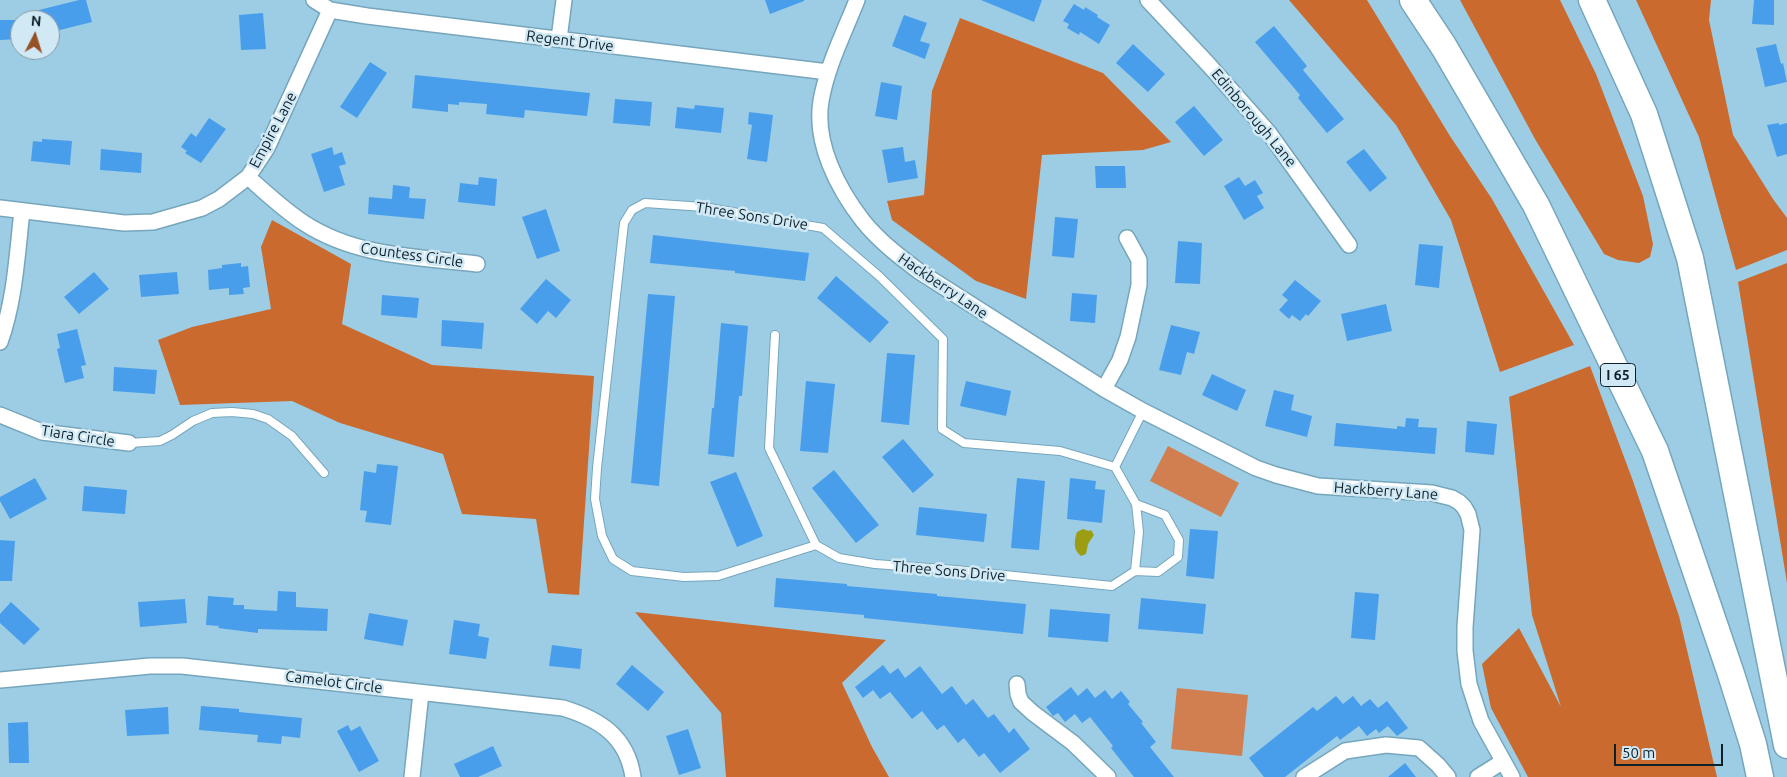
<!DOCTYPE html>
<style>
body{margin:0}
#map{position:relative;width:1787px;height:777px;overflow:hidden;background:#9ccde4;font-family:Ubuntu,sans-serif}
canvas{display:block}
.north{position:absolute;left:10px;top:10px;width:50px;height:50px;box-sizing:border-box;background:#d1e9f5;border:1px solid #8399a4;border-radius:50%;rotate:5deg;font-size:14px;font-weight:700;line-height:20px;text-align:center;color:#0e212a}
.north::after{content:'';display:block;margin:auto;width:18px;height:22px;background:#975128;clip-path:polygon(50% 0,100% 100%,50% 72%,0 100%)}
.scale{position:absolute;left:1614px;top:744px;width:109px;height:22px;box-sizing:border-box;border:2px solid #0e212a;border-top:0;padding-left:6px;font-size:15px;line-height:18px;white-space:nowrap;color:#0e212a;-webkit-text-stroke:4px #d1e9f5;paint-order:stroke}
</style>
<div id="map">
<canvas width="1787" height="777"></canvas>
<div class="north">N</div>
<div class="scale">50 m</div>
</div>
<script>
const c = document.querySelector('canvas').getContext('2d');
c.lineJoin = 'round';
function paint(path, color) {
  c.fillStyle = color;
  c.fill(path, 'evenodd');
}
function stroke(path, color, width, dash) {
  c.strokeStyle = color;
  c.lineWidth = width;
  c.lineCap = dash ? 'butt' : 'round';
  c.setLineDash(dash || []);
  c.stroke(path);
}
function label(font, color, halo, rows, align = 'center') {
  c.font = font + ' Ubuntu,sans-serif';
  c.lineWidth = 5;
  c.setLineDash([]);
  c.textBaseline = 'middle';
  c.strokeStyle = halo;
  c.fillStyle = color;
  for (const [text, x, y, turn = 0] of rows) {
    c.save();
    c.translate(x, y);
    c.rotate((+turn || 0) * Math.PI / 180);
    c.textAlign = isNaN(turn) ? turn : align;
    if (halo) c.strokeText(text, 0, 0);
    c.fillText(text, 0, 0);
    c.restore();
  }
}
paint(new Path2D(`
 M 1168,446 L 1239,483 L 1221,517 L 1150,481 Z
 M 1177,688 L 1248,695 L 1242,756 L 1171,749 Z`), '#d17f51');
paint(new Path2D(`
 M 1289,0 L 1367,0 L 1450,136 L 1492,199 L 1574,345 L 1500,372 L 1451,220 L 1396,125 Z
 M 1460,0 L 1560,0 L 1596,74 L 1643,196 L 1653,244 L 1650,257 L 1639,263 L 1618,260 L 1604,254 L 1535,139 Z
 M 1636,0 L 1711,0 L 1709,20 L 1733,135 L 1773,199 L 1787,218 L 1787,250 L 1736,270 L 1699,137 Z
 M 960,18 L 1103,73 L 1171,142 L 1143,150 L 1042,155 L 1026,299 L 976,281 L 892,220 L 887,201 L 924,195 L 932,91 Z
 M 272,220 L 351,264 L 342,324 L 432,365 L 594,376 L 579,595 L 548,593 L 536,519 L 462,514 L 443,454 L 340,423 L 292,401 L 180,405 L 158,340 L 192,327 L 271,309 L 261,247 Z
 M 1787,263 L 1787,583 L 1738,282 Z
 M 1590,366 L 1633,481 L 1679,616 L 1717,777 L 1528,777 L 1491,708 L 1482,664 L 1519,628 L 1561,707 L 1532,615 L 1509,397 Z
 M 635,612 L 886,640 L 842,683 L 872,747 L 889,777 L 726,777 L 721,713 Z`), '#cb6a2e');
paint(new Path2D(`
 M 1083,529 L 1089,531 L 1091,530 L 1094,535 L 1088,544 L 1086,554 L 1081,556 C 1073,550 1074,541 1077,532 Z`), '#9d9d13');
paint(new Path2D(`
 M 79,0 L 86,0 L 92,22 L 56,31 L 54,23 L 50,24 L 50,20 L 41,20 L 39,10 Z
 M 765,0 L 804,0 L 804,1 L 770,14 Z
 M 981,0 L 1042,0 L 1034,22 Z
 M 1754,0 L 1774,0 L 1774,25 L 1752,24 Z
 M 1074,4 L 1084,10 L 1085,7 L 1098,15 L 1097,17 L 1110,25 L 1099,44 L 1080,32 L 1079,35 L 1067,28 L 1069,24 L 1063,21 Z
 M 263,13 L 266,49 L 241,50 L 239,15 Z
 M 904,15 L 927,23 L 920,41 L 930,44 L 925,59 L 892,46 Z
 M 0,20 L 19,20 L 20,39 L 0,40 Z
 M 1274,26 L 1307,66 L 1303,70 L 1344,119 L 1327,133 L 1298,98 L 1300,95 L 1255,42 Z
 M 1133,44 L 1165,74 L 1148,92 L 1116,63 Z
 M 1776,44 L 1781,64 L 1783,63 L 1787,82 L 1765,87 L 1756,48 Z
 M 370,62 L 387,73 L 357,118 L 340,107 Z
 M 415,75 L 590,93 L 587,116 L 525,110 L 524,118 L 486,114 L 487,104 L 459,102 L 459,105 L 448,104 L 448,112 L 412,108 Z
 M 881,82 L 902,86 L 897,120 L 875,116 Z
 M 615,99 L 652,102 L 650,126 L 613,123 Z
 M 695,105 L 724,108 L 721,133 L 675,128 L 677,107 L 694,109 Z
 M 1194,106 L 1223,140 L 1204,156 L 1175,122 Z
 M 749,112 L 773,115 L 767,162 L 747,159 L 752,125 L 748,124 Z
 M 209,118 L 226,129 L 201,163 L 185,153 L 187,151 L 181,147 L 191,133 L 196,137 Z
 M 1779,123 L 1779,125 L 1787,123 L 1787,154 L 1777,157 L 1767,125 Z
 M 42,139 L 72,141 L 70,165 L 31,161 L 33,141 L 42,142 Z
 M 332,147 L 334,155 L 342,152 L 346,164 L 339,166 L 345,185 L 324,192 L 311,154 Z
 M 903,147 L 905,162 L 915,160 L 918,178 L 888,183 L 882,150 Z
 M 101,149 L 142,153 L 141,173 L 100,170 Z
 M 1364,149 L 1387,178 L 1370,192 L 1346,162 Z
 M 1095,166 L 1125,166 L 1126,188 L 1096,188 Z
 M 479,177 L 497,179 L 495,206 L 458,202 L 460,183 L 478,185 Z
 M 1239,177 L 1245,186 L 1255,180 L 1263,193 L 1257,196 L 1264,208 L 1244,220 L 1224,186 Z
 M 393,185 L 410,187 L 409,198 L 426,199 L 424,219 L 368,214 L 369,197 L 392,199 Z
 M 546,209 L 560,251 L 537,259 L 522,217 Z
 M 1055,217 L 1078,219 L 1074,258 L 1052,256 Z
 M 653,235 L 809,253 L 805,281 L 735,273 L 735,271 L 650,263 Z
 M 1178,241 L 1202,243 L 1200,284 L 1175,283 Z
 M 1419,244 L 1443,246 L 1439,288 L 1415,285 Z
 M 241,263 L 241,267 L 248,266 L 250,287 L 243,288 L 244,294 L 229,295 L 229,288 L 209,290 L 208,270 L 222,268 L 222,265 Z
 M 94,272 L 109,289 L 79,314 L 64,297 Z
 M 177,272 L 179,294 L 141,297 L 139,275 Z
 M 836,276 L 889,322 L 870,343 L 817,298 Z
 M 546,279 L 571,300 L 556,318 L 548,311 L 537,324 L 520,309 Z
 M 1295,280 L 1321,301 L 1308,316 L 1306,314 L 1300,321 L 1292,315 L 1289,319 L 1279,310 L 1288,300 L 1282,295 Z
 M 1072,293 L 1097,295 L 1095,323 L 1070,321 Z
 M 648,294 L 675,296 L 659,486 L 631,483 Z
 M 382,295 L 419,298 L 417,318 L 381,315 Z
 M 1386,304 L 1392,331 L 1347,341 L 1341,314 Z
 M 442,320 L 484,323 L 482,349 L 441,346 Z
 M 721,323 L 748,326 L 742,396 L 739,396 L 734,457 L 708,454 L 712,408 L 714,408 Z
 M 1171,325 L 1200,332 L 1194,354 L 1187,352 L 1181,375 L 1159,370 Z
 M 77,329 L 86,365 L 81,366 L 84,378 L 65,383 L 57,349 L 60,348 L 57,334 Z
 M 887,353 L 915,355 L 909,425 L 881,422 Z
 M 114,367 L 157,370 L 155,394 L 113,391 Z
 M 1212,374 L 1246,390 L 1237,411 L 1202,395 Z
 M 806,381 L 835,384 L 828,453 L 800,451 Z
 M 966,381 L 1011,391 L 1006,416 L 960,406 Z
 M 1274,390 L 1294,395 L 1291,410 L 1312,416 L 1307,437 L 1265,426 Z
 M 1406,418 L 1419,419 L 1418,427 L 1437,428 L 1435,454 L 1334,446 L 1336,423 L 1397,429 L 1397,426 L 1405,427 Z
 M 1467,421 L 1497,424 L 1494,455 L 1465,452 Z
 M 903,439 L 934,475 L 913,493 L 882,457 Z
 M 377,464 L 398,466 L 391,525 L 365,522 L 367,511 L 360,510 L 364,471 L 376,473 Z
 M 834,470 L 879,525 L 856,543 L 812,488 Z
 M 736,472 L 763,536 L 737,547 L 710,482 Z
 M 35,478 L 47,499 L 10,519 L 0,501 L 0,497 Z
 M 1017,478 L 1045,481 L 1039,550 L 1011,548 Z
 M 1070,478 L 1096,481 L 1095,489 L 1105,490 L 1102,523 L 1067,519 Z
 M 84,486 L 127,490 L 125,514 L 82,511 Z
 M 919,507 L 987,514 L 984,542 L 916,535 Z
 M 1190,529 L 1218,531 L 1214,579 L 1186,576 Z
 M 0,540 L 15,541 L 12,581 L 0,581 Z
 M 776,578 L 847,584 L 847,586 L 937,594 L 937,596 L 1026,604 L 1023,634 L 864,618 L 864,615 L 774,607 Z
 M 278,591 L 296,592 L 296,607 L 328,609 L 327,631 L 258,629 L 258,633 L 218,628 L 219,626 L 206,625 L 208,596 L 234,598 L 233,605 L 244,605 L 244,609 L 277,611 Z
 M 1355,592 L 1379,594 L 1375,640 L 1351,638 Z
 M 1141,598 L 1206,604 L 1203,634 L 1138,629 Z
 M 185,599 L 187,623 L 140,627 L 138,602 Z
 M 11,602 L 40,629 L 24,645 L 0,623 L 0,614 Z
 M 1050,609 L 1110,614 L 1108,642 L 1048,637 Z
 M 369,613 L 408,620 L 403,646 L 364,639 Z
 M 454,620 L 480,624 L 478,636 L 489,638 L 486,659 L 449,654 Z
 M 552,645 L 582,649 L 580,669 L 549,666 Z
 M 632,665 L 664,692 L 648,711 L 616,684 Z
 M 883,665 L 890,674 L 898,668 L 905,678 L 920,666 L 942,694 L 952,686 L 966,705 L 973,699 L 988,718 L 994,714 L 1009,733 L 1014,728 L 1030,749 L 1000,773 L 984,753 L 979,757 L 964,738 L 958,743 L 944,725 L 937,730 L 922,711 L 912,719 L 890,692 L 880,699 L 873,690 L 863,698 L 855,687 Z
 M 1071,687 L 1078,696 L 1087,688 L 1095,698 L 1105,690 L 1112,699 L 1121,691 L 1130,702 L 1128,704 L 1143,722 L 1141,723 L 1156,742 L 1150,747 L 1174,777 L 1134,777 L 1111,748 L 1113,746 L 1090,717 L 1082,723 L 1075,714 L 1065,722 L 1058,713 L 1053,716 L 1046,707 Z
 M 1336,696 L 1343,704 L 1353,696 L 1361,706 L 1370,699 L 1378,708 L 1387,701 L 1408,728 L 1397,736 L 1388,726 L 1379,733 L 1376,729 L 1367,736 L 1359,726 L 1340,740 L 1337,736 L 1285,777 L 1264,777 L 1249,758 L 1313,707 L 1317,711 Z
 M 201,706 L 239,709 L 239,712 L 302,718 L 300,738 L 282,736 L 281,744 L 257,742 L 258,735 L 199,730 Z
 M 168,707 L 169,734 L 127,736 L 125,710 Z
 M 28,722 L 29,763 L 9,763 L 8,723 Z
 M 348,725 L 351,731 L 360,726 L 379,761 L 359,772 L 337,731 Z
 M 688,729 L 701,768 L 679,775 L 666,736 Z
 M 493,746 L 502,766 L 478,777 L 460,777 L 454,764 Z
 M 1405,763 L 1416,777 L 1388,777 Z`), '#499eec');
const service = new Path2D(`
 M 775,335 L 769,448 L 816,545 L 839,558 L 875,564 L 956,570 L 1112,586 L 1135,571 L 1158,572 L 1178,557 L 1179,540 L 1165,515 L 1136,504 L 1115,467
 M 129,443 L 160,441 L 172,435 L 193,421 L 212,413 L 232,412 L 253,414 L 268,419 L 292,436 L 324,473
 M 816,545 L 718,576 L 684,577 L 632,571 L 613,559 L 602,536 L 595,499 L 597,468 L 624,223 L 632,210 L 645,203 L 704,207 L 823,228 L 879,276 L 943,339 L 942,429 L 964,443 L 1060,451 L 1115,467 L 1143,411
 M 1135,571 L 1139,532 L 1136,504`);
const minor = new Path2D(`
 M 314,0 L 330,10 L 367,16 L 828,72
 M 857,0 C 844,33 827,66 821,101 C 814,143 838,189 863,221 C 879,241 900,257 920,272 L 1104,389 L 1143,411 L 1256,468 L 1276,475 L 1318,486 L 1432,493 L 1452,498 L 1459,502 L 1464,507 L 1468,514 L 1472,530 L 1465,627 L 1465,651 L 1469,684 L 1481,721 L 1512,777
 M 1148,0 L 1208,64 L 1269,133 L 1349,245
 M 559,39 L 564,0
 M 248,177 C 266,193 284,210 304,223 C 356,257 418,257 477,264
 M 0,208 L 124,223 L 153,222 L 202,208 L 219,199 L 248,177 L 267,148 L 330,10
 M 0,342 C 15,300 17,255 22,211
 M 1104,389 L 1120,360 L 1128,337 L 1139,285 L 1139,260 L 1127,238
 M 0,415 L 42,432 L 129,443
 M 0,680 L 150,666 L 182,666 L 563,708 C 599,719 627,736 633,777
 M 1017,684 L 1018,694 L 1021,702 L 1033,713 L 1073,743 L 1108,777
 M 412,777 L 421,693
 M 1304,777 L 1345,751 L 1386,745 L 1419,748 L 1438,765 L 1448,777
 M 1478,777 L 1502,762`);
const motorway = new Path2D(`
 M 1413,0 L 1444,47 L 1536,205 L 1655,451 L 1731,674 L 1753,744 L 1760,777
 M 1592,0 L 1644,114 L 1690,258 L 1787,745`);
stroke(service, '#76a6bc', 10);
stroke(minor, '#76a6bc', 18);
stroke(motorway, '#76a6bc', 29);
stroke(service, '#fff', 8);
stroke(minor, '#fff', 15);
stroke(motorway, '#fff', 26);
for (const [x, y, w] of [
 [1618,375,35]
]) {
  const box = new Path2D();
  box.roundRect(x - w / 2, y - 11.5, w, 23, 4);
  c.fillStyle = '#d1e9f5';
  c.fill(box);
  stroke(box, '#0e212a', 1);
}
label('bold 14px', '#0e212a', null, [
 ["I 65",1618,375]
]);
label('15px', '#0e212a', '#d1e9f5', [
 ["Regent Drive",570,41,7],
 ["Edinborough Lane",1254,118,50],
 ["Empire Lane",273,130,-62],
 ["Three Sons Drive",752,216,9],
 ["Countess Circle",412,255,8],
 ["Hackberry Lane",943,286,34],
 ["Tiara Circle",78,436,9],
 ["Hackberry Lane",1386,491,4],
 ["Three Sons Drive",949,571,5],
 ["Camelot Circle",334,682,7]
]);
</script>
